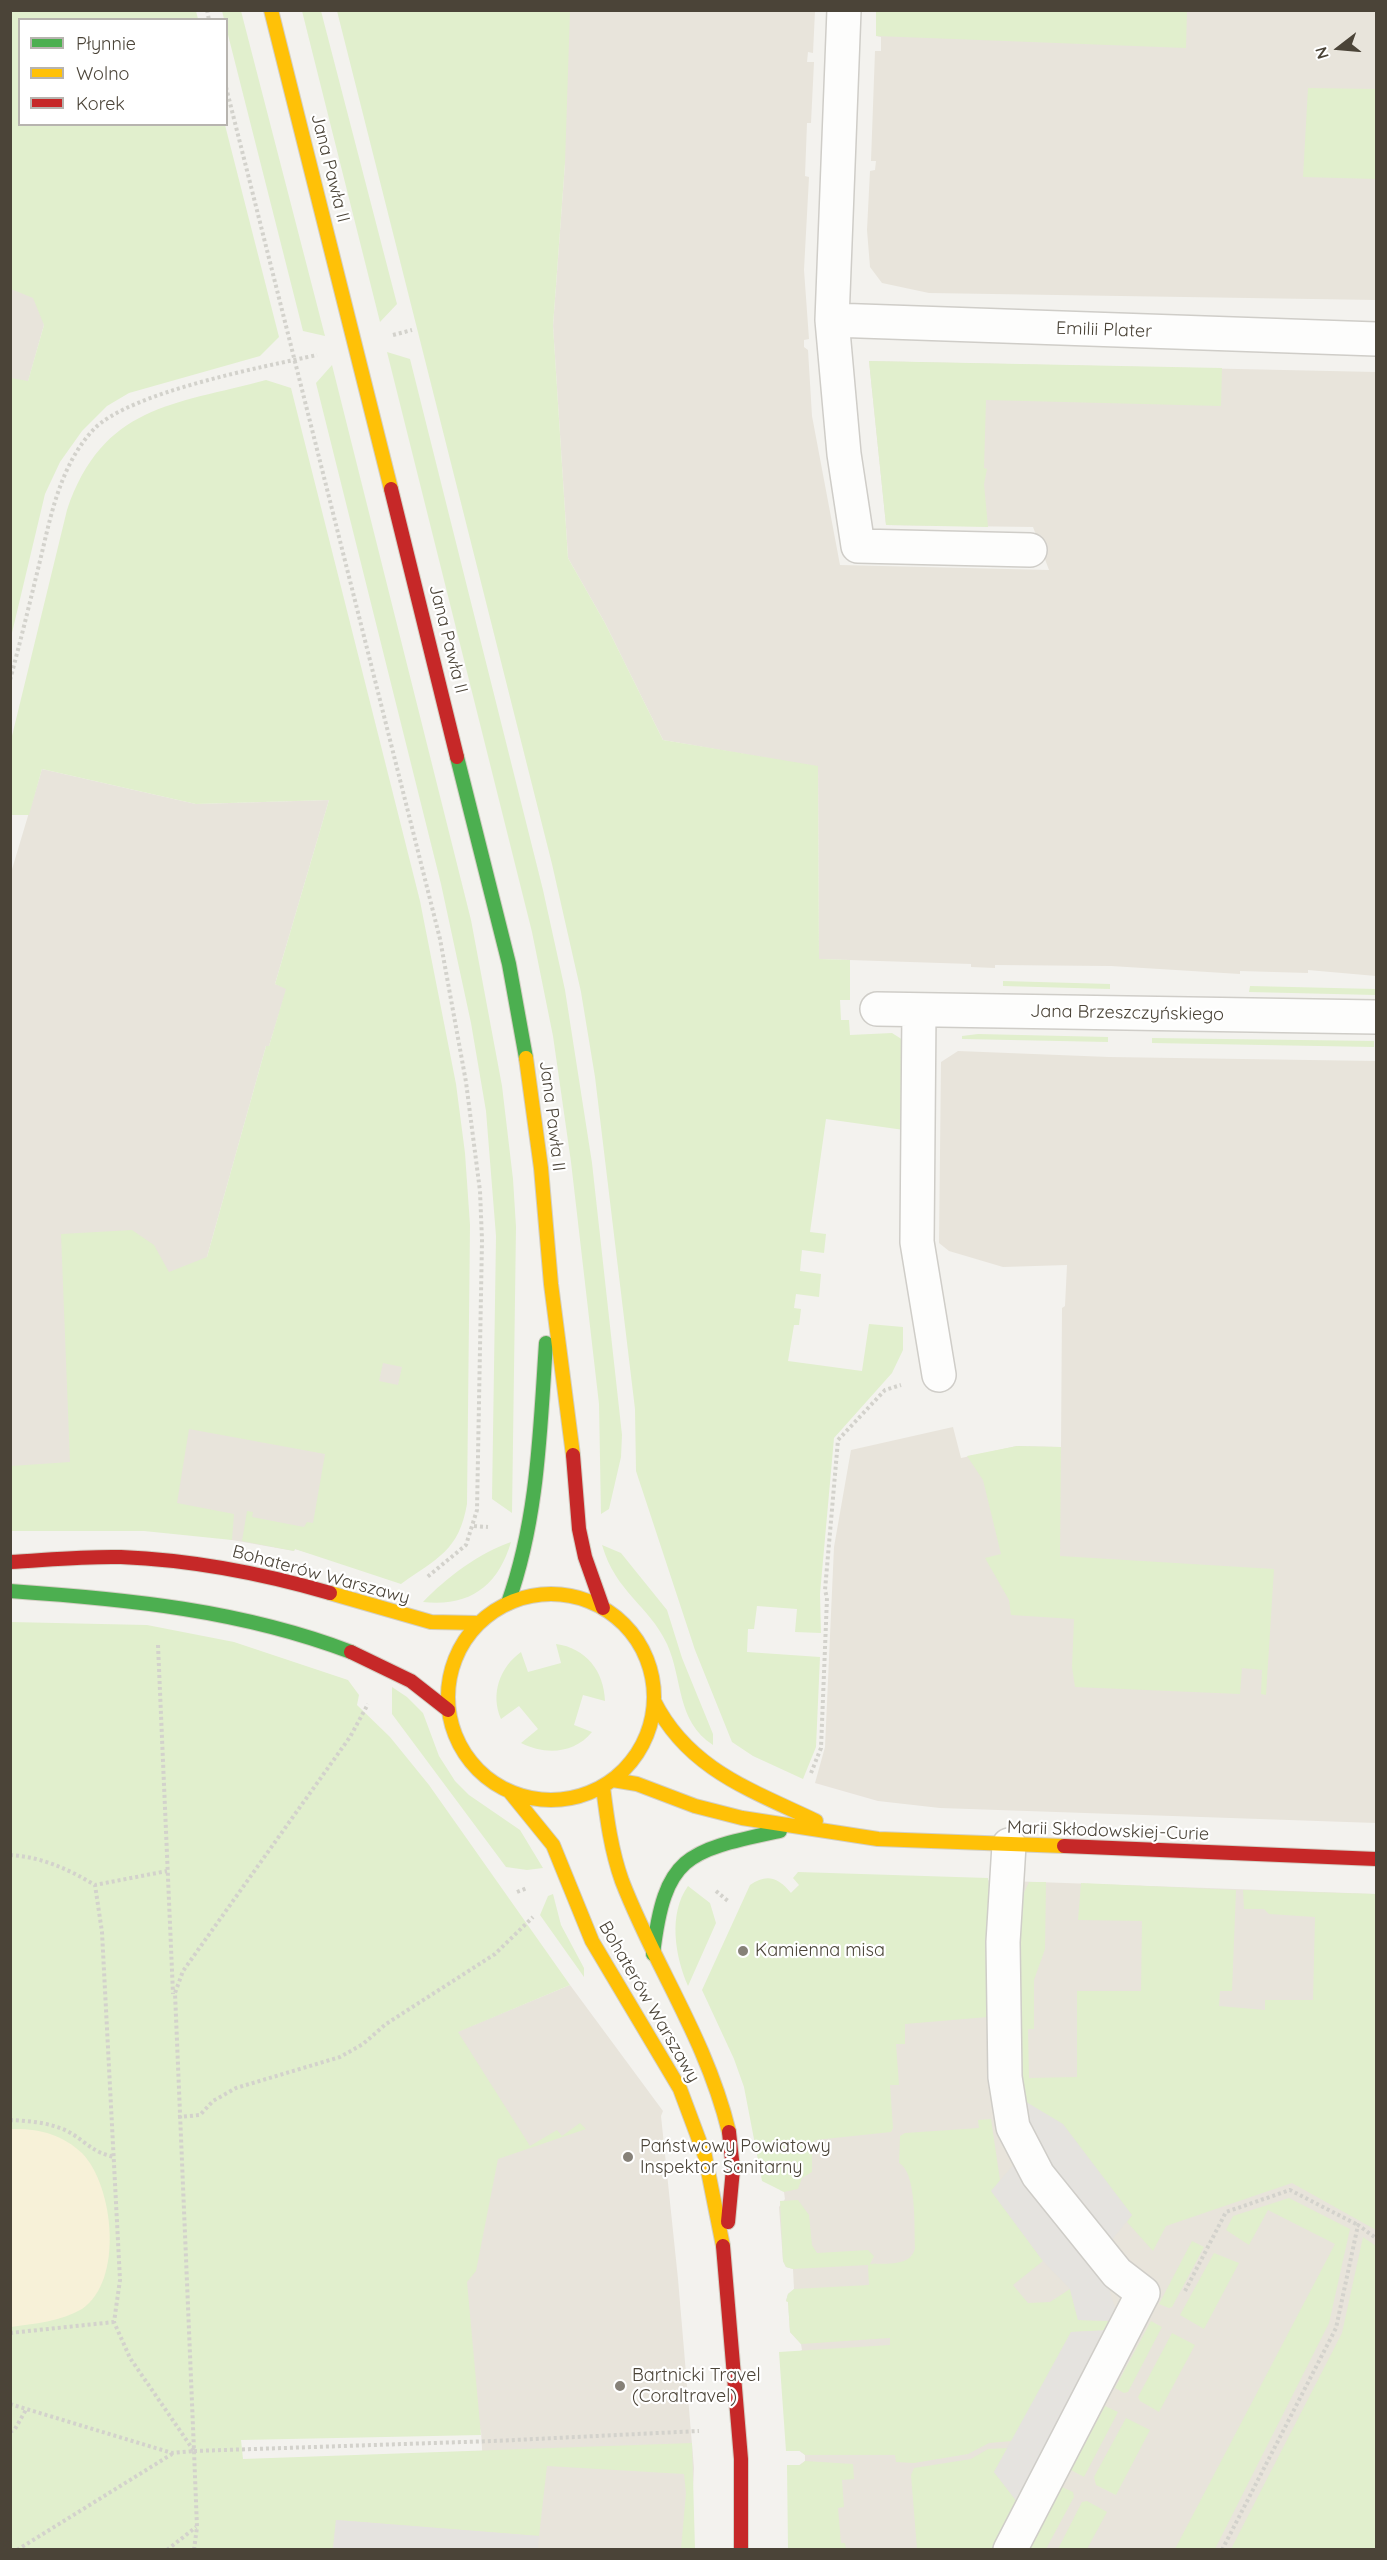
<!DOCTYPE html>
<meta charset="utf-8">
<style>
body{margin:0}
#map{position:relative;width:1387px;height:2560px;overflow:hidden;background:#f3f2ee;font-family:Quicksand,sans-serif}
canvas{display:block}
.frame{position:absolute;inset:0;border:12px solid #4b4438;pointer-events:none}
.legend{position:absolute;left:18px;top:18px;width:210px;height:108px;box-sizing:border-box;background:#fff;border:2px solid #b7b4af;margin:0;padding:8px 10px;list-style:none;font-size:18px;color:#4b4438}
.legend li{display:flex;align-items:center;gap:12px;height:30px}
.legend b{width:30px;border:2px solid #b7b4af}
.north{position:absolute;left:1309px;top:18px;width:60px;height:60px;-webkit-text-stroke:4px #fff;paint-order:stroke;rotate:254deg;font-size:16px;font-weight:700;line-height:24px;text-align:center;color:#4b4438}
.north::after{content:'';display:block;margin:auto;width:21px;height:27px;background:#4b4438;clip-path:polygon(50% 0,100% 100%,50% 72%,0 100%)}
</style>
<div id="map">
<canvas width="1387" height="2560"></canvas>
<div class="frame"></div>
<ul class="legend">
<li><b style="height:8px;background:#4caf50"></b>Płynnie</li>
<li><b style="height:8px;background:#ffc107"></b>Wolno</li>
<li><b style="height:8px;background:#c62828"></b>Korek</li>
</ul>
<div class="north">N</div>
</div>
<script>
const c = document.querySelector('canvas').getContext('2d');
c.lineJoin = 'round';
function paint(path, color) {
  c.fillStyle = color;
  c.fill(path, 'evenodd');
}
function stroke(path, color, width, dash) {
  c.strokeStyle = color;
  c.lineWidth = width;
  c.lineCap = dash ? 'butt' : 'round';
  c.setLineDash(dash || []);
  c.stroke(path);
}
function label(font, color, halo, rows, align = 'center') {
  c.font = font + ' Quicksand,sans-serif';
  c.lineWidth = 4.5;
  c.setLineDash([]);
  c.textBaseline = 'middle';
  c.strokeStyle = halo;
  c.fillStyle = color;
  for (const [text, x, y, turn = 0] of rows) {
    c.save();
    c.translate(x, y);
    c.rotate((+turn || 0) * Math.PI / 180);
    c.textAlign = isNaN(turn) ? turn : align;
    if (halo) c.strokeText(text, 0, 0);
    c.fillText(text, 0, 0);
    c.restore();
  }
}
paint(new Path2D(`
 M 11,11 L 20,20 L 20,124 L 44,325 L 11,442 Z
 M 365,11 L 815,11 L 813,53 L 808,52 L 807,62 L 814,62 L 811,123 L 807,123 L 805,176 L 809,177 L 804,270 L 809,339 L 804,340 L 804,347 L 808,350 L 812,416 L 840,565 L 1049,570 L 1033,527 L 886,525 L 869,361 L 1376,372 L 1376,976 L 1308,970 L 1308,973 L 1240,971 L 1240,974 L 1111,966 L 995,965 L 995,968 L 971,967 L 971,964 L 819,959 L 818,767 L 663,740 L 605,623 L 568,558 L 553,326 L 565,163 Z
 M 876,11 L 1376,11 L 1376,300 L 929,293 L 882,283 L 870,267 L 867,230 L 870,171 L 875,170 L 876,161 L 871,161 L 875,51 L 881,51 L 881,37 L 876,36 Z
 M 42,769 L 196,804 L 329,800 L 275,984 L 287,988 L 269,1046 L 266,1046 L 207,1257 L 445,1304 L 326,1558 L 295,1549 L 294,1551 L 232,1540 L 11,1493 L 10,876 Z
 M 958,1051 L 1109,1057 L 1376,1061 L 1376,1823 L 940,1808 L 878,1801 L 815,1783 L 825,1747 L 834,1547 L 851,1450 L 953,1427 L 961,1458 L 1017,1446 L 1061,1447 L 1062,1308 L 1065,1306 L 1067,1265 L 1003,1267 L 949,1251 L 939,1243 L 941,1062 Z
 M 811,1874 L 1376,1894 L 1376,2549 L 799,2549 L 798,2466 L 805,2461 L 805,2455 L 798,2450 L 792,2359 L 802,2350 L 801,2344 L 790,2332 L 788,2302 L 786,2301 L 788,2294 L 794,2289 L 793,2269 L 786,2267 L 783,2261 L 779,2207 L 785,2199 L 784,2192 L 780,2190 L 770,1913 Z
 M 570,1985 L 663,2111 L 661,2116 L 678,2279 L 694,2468 L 690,2549 L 237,2549 L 483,2465 L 481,2431 L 319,2089 Z`), '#e8e4db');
paint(new Path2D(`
 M 11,10 L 196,11 L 198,19 L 20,20 L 20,124 L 225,125 L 279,337 L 260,356 L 129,393 L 107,406 L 82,431 L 60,462 L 45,494 L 11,637 L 11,378 L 28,381 L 44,325 L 33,298 L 11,289 Z
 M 222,11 L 241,11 L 325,336 L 303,331 Z
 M 302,11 L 321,11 L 397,304 L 380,322 Z
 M 337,11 L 570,11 L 565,163 L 553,326 L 568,558 L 605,623 L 663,740 L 818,766 L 819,959 L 850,960 L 850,1000 L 840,1000 L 841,1020 L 849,1020 L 850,1035 L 892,1033 L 903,1040 L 904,1130 L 826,1119 L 810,1232 L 826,1234 L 824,1253 L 802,1250 L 800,1271 L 821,1274 L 819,1297 L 796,1294 L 794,1308 L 801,1309 L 799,1325 L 794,1325 L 788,1361 L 862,1371 L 869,1324 L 903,1327 L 903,1350 L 892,1373 L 834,1438 L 820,1594 L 821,1633 L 795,1632 L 797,1609 L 757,1606 L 754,1629 L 748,1629 L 747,1652 L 820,1657 L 816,1747 L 803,1779 L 753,1756 L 732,1742 L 695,1650 L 636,1471 L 635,1409 L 595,1077 L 581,992 L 552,864 Z
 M 876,11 L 1187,11 L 1186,48 L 876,36 Z
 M 1308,88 L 1376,89 L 1376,179 L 1303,177 Z
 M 387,352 L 410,359 L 543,890 L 565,990 L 592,1163 L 622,1435 L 621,1457 L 609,1509 L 601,1514 L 599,1404 L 571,1162 L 553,1036 L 532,932 Z
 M 869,361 L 1222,368 L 1221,406 L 986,400 L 984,468 L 987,469 L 984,484 L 988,527 L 886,525 Z
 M 332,365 L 471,920 L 502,1086 L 513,1179 L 516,1227 L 512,1513 L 492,1499 L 496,1236 L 486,1111 L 471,1023 L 441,884 L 316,383 Z
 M 266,380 L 291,388 L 420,901 L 456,1084 L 465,1153 L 470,1225 L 467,1504 C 459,1551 437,1558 401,1584 L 295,1549 L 294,1551 L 242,1541 L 247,1511 L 253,1512 L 252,1517 L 304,1527 L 307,1522 L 313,1523 L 325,1454 L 189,1429 L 177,1503 L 234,1514 L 232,1540 L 144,1531 L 11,1531 L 11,1466 L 70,1462 L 61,1234 L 132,1230 L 154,1245 L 169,1272 L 207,1257 L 266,1046 L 269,1046 L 286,989 L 275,984 L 329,800 L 196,804 L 42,769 L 29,815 L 11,815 L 11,740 L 67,510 C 103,405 173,405 266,380 ZM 383,1363 L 402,1367 L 398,1385 L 379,1381 Z
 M 1003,981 L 1110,984 L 1110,989 L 1003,986 Z
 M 1250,986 L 1376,989 L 1376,995 L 1249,992 Z
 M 978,1034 L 1108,1037 L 1108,1042 L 962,1039 L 962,1036 Z
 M 1152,1038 L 1374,1041 L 1374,1047 L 1152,1043 Z
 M 1017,1446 L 1061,1447 L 1060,1556 L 1274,1569 L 1266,1695 L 1261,1694 L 1262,1670 L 1242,1668 L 1240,1694 L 1075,1687 L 1072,1667 L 1074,1619 L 1011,1615 L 1009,1600 L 985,1558 L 1001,1554 L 983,1480 L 967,1456 Z
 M 511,1542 C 498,1586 470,1607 423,1602 C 447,1577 479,1553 511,1542 Z
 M 602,1545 L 621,1553 L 667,1610 L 682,1658 L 713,1734 L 713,1745 C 676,1721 683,1679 667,1644 C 648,1604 616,1593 602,1545 Z
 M 10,1622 L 147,1625 L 234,1642 L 348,1680 L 359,1695 L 357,1705 L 390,1737 L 429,1785 L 570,1985 L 458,2032 L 530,2146 L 557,2130 L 562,2136 L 580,2123 L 586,2129 L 498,2159 L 476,2271 L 467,2282 L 481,2435 L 241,2440 L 243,2459 L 692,2443 L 695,2549 L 681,2549 L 686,2493 L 684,2474 L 547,2466 L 539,2536 L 336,2520 L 333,2549 L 11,2549 Z
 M 556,1644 C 586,1648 604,1671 605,1701 L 583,1695 L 574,1725 L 592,1732 C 574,1754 545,1755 521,1743 L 538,1729 L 519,1706 L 501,1719 C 490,1694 500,1667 521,1652 L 528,1672 L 561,1663 Z
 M 392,1687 L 407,1697 L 423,1713 L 439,1756 L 455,1781 L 469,1795 L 520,1830 L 543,1868 L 527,1870 L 506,1867 L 392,1714 Z
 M 798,1872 L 988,1878 L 991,1904 L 986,1946 L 988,2017 L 905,2024 L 905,2044 L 896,2044 L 899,2085 L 890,2085 L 893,2128 L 891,2132 L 815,2140 L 812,2147 L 812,2172 L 802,2178 L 798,2189 L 784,2192 L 762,2181 L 744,2087 L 734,2059 L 702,1990 L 750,1885 C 767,1873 779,1878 791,1893 L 799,1885 L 793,1878 Z
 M 1029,1882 L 1046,1882 L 1045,1949 L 1034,1980 L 1034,2029 L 1028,2029 L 1029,2078 L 1077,2077 L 1077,1991 L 1141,1991 L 1142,1921 L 1078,1920 L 1081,1883 L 1236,1890 L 1232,1991 L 1220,1991 L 1219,2006 L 1265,2010 L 1265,2000 L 1313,2000 L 1315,1917 L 1269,1914 L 1264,1909 L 1244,1909 L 1243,1890 L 1376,1894 L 1376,2230 L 1292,2183 L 1166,2226 L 1153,2251 L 1127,2222 L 1132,2215 L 1023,2100 L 1017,1994 L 1021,1899 Z
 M 688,1886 L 710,1903 L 716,1923 L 688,1986 C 675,1956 668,1914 688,1886 Z
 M 553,1894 L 561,1925 L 584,1968 L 584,1977 L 540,1915 L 548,1896 Z
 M 991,2119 L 1000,2180 L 992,2192 L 1043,2261 L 1013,2285 L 1028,2303 L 1050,2302 L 1070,2289 L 1078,2320 L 1115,2321 L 1112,2330 L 1071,2332 L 1012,2441 L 989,2443 L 968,2454 L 914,2463 L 896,2462 L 895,2455 L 805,2455 L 800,2451 L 786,2451 L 779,2352 L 890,2345 L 890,2338 L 801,2344 L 790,2332 L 788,2302 L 786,2301 L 788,2294 L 794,2289 L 869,2285 L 868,2265 L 793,2269 L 786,2267 L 783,2261 L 780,2201 L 798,2200 L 809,2215 L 812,2245 L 817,2253 L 868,2250 L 874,2256 L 870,2264 C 886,2263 911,2267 915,2248 C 914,2228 917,2172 899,2163 L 900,2136 L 905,2133 L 979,2128 L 978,2120 Z
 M 1289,2198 L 1350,2229 L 1329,2323 L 1215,2549 L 1175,2549 L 1335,2244 L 1268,2210 L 1249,2245 L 1226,2230 L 1233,2216 Z
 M 1363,2237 L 1376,2246 L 1376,2549 L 1231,2549 L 1342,2333 Z
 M 1192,2241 L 1204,2247 L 1172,2307 L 1169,2308 L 1159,2304 Z
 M 1214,2253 L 1239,2263 L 1204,2329 L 1180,2315 Z
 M 1151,2321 L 1162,2327 L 1128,2392 L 1124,2393 L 1115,2388 Z
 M 1172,2333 L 1195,2345 L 1159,2412 L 1140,2401 L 1138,2397 Z
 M 1105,2406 L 1118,2412 L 1084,2477 L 1071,2470 Z
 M 1126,2418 L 1150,2430 L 1116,2495 L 1096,2485 L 1094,2477 Z
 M 1008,2448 L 994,2472 L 1018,2503 L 994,2549 L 917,2549 L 911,2475 L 914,2468 L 971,2459 L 988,2449 Z
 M 805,2461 L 853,2464 L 854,2479 L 842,2480 L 844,2507 L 838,2508 L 841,2543 L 845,2543 L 846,2549 L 788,2549 L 787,2465 L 800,2465 Z
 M 1062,2487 L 1073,2492 L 1074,2497 L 1046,2549 L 1028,2550 Z
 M 1087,2501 L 1107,2512 L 1087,2549 L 1058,2549 L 1082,2502 Z`), '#e1efcd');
paint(new Path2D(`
 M 10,2129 C 38,2128 62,2134 82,2153 C 114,2186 124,2281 82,2309 C 62,2321 33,2324 11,2327 Z`), '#f7f1d8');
paint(new Path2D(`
 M 1023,2100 L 1063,2124 L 1132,2215 L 1110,2242 L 1045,2162 L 1029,2126 Z
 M 1015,2163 L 1109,2288 L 1115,2308 L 1115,2321 L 1078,2320 L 1070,2289 L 1043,2261 L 991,2191 Z
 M 1112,2330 L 1018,2503 L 994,2472 L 1071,2332 Z
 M 336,2520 L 539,2536 L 538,2549 L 333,2549 Z`), '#e5e3df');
const street = new Path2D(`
 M 844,10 L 832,320 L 844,454 L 858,546 L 1030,550
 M 832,320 L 1376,339
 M 877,1009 L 1376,1017
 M 919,1010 L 917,1242 L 939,1375
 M 1009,1845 L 1003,1942 L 1005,2077 L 1013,2127 L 1038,2175 L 1117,2273 L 1143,2293 L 1010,2550`);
const fast = new Path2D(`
 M 457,757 L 509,964 L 526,1058
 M 10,1591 C 126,1599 241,1610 351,1652
 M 508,1603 C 538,1519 540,1431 546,1343
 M 653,1954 C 665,1854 687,1851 780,1831`);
const slow = new Path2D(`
 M 271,10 L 391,489
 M 526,1058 L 541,1168 L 551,1284 L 573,1455
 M 330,1593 L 431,1622 L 479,1623
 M448 1697a103 103 0 1 1 206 0a103 103 0 1 1-206 0Z
 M 654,1701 C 688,1769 751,1790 816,1821
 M 613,1780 L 637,1784 L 695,1806 L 742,1818 L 878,1839 L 1064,1846
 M 603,1787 C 607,1819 611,1850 622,1881 C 656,1969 706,2038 729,2132
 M 510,1792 L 553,1845 L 592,1941 L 680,2089 L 705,2156 L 723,2246`);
const jam = new Path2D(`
 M 391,489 L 457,757
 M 573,1455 L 579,1529 L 585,1557 L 603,1608
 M 10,1562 C 47,1560 84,1556 121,1557 C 193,1560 261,1573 330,1593
 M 351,1652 L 411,1681 L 448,1710
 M 1064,1846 L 1376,1859
 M 728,2222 L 733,2169 L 729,2132
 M 723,2246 L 741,2459 L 741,2550`);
stroke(street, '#cfcdc8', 36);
stroke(fast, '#d3cfc4', 16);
stroke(slow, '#d3cfc4', 16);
stroke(jam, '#d3cfc4', 16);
stroke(new Path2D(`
 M 207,10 L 209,20
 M 226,87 L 440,939 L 466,1082 L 480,1191 L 482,1240 L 477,1510 L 466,1545 L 426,1578
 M 393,335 L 412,330
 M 10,680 C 20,643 29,606 38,569 C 50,521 58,468 93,430 C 129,392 263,367 317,355
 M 474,1526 L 488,1527
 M 158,1645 L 173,1994
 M 811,1773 L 821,1748 L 827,1598 L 825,1590 L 838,1440 L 885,1390 L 901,1385
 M 10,1855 C 42,1857 68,1869 95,1885 L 167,1871
 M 716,1891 L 728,1901
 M 517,1892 L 527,1888
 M 178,2117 L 200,2115 L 213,2101 L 236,2088 L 340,2057 L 363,2044 L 386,2024 L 495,1954 L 533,1917
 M 10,2120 C 31,2121 56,2123 74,2135 C 90,2146 94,2152 114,2157
 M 1185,2291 L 1226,2212 L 1290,2190 L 1358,2225
 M 10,2333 L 114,2322
 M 10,2404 L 172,2453 L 194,2451 L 130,2358 L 114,2322 L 120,2280 L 102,1932 L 95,1885
 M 10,2432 L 15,2429 L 27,2408
 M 194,2451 L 494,2441 L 699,2431
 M 17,2550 L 172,2454
 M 167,2550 L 196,2527
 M 194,2550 L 197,2527 L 194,2451 L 175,1993 L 183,1971 L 350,1737 L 368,1704
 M 1222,2550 L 1336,2328 L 1358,2225 L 1376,2238`), '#d3d2cc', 4, [3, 3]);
stroke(street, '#fdfdfc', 33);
stroke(fast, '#4caf50', 14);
stroke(slow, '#ffc107', 14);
stroke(jam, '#c62828', 14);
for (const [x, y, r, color] of [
 [743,1951,6,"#868178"],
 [628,2157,6,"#868178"],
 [620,2386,6,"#868178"]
]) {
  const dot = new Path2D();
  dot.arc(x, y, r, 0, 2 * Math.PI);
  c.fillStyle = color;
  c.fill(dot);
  stroke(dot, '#fff', 2);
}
label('18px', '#4b4438', '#fff', [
 ["Jana Pawła II",330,168,76],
 ["Emilii Plater",1104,330,2],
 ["Jana Pawła II",448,639,76],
 ["Jana Brzeszczyńskiego",1127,1013,1],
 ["Jana Pawła II",552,1116,83],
 ["Bohaterów Warszawy",321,1575,15],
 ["Marii Skłodowskiej-Curie",1108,1831,2],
 ["Bohaterów Warszawy",649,2002,60]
]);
label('18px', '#4b4438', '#fff', [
 ["Kamienna misa",755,1951],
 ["Państwowy Powiatowy",640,2147],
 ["Inspektor Sanitarny",640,2168],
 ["Bartnicki Travel",632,2376],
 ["(Coraltravel)",632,2397]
], 'left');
</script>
